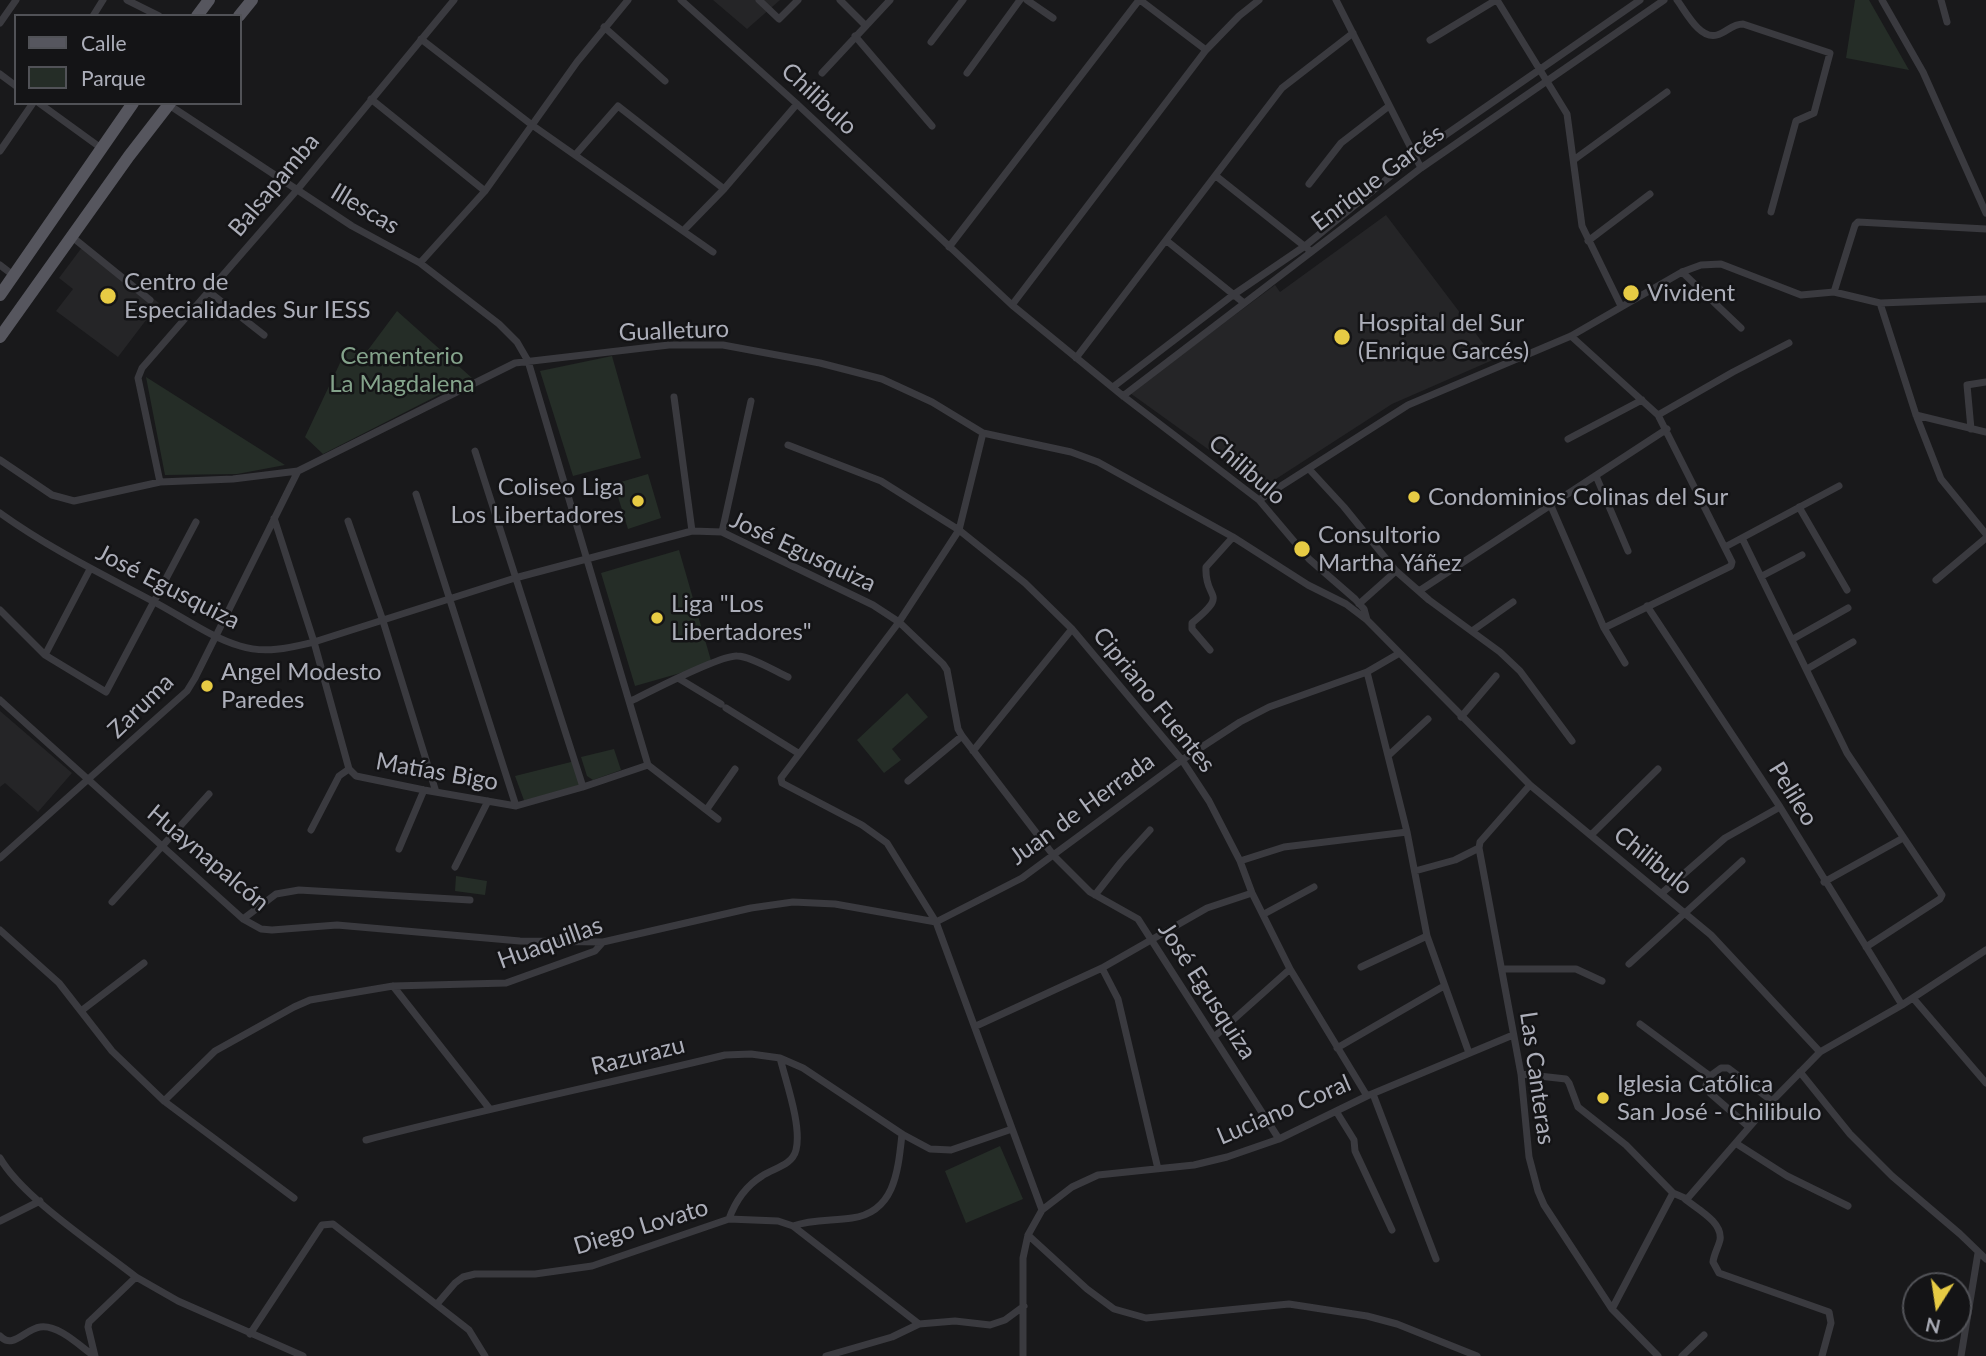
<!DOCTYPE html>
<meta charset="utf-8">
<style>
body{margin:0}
#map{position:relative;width:1986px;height:1356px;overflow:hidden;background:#19191b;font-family:Lato,sans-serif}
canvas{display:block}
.legend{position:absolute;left:14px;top:14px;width:228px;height:91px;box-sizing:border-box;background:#141416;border:2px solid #515257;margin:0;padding:9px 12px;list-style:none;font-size:21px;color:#acaeb9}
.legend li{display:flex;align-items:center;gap:14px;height:35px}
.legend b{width:35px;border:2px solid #515257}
.north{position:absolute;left:1902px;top:1272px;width:70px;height:70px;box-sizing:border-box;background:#141416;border:2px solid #515257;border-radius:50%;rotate:192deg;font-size:19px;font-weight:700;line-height:28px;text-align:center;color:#acaeb9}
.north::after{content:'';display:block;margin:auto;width:24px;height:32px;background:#e7cb44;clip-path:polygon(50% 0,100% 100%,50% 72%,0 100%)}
</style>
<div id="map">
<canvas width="1986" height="1356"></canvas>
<ul class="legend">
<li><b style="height:9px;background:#56565e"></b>Calle</li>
<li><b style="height:19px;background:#252d27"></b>Parque</li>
</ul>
<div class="north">N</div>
</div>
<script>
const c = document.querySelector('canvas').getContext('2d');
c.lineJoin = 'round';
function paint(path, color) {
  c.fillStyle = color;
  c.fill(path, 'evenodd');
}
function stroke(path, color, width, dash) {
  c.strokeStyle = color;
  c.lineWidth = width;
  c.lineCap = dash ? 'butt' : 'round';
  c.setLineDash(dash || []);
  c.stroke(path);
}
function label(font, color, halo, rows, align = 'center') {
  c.font = font + ' Lato,sans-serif';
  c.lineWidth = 5;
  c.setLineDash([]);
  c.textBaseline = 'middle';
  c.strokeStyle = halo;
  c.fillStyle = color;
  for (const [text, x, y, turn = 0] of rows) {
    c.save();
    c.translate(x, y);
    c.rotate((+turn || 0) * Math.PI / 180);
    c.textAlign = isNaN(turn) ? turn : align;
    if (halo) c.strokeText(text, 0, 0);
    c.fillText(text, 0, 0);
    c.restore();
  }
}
paint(new Path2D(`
 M 713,0 L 780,0 L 747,29 Z
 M 1386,215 L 1495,359 L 1392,404 L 1262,488 L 1130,393 L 1275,285 L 1280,292 Z
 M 83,246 L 159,303 L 118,357 L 56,311 L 73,289 L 59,278 Z
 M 0,711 L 72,773 L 38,812 L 5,783 L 0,787 Z`), '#252527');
paint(new Path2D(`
 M 1855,0 L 1869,0 L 1909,70 L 1846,58 Z
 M 397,311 L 472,378 L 323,454 L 305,437 L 348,346 L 365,354 Z
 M 612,356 L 641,458 L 573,476 L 540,371 Z
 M 146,377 L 285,465 L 237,474 L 165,475 Z
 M 648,474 L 661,518 L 628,529 L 614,484 Z
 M 679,550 L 712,664 L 635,686 L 601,573 Z
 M 907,693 L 928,717 L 892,749 L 901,760 L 884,773 L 857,740 Z
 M 614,749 L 621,770 L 593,780 L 587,776 L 581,757 Z
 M 575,761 L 580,788 L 525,803 L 515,776 Z
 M 456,876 L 487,881 L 485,895 L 455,891 Z
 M 1000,1146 L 1023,1199 L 966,1223 L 945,1171 Z`), '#252d27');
stroke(new Path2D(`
 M 127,0 L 159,16
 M 681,0 L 797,104 L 1012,305 L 1123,396 L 1259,500 L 1309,559 L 1355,599 L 1364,609 L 1367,620 L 1530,785 L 1711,935 L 1820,1052
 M 759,0 L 779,19 L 798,0
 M 840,0 L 865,25
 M 1027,0 L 1053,18
 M 1140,0 L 1206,50
 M 1336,0 L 1421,168
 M 1497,0 L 1567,114 L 1582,226 L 1621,306
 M 1677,0 C 1686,12 1700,40 1717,35 C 1727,32 1732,24 1743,24 L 1830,53 L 1814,113 L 1796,121 L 1771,212
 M 1882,0 L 1923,72 L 1986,213
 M 1941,0 L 1947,22
 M 93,16 L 103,0
 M 0,23 L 16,0
 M 604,27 L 665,81
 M 855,36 L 932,126
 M 421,39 L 532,125 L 713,252
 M 1430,40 L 1496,0
 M 931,42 L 963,0
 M 822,73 L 890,0
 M 967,73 L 1020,0
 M 0,74 L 16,86
 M 371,99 L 485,191
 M 39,103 L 101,148
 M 169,105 L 352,226 L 420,263 L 499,324 L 517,342 L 528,361 L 648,765 L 583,787 L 516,806 L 424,790 L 356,776 L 349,769 L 314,642 L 274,518
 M 0,151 L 33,103
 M 576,154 L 618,106 L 724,189
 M 1575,159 L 1667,92
 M 1216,176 L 1308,249
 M 1309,184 L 1341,143 L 1389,106
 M 684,230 L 724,189 L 797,104
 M 71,236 L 150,300
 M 1167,241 L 1244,303
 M 1588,241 L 1650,194
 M 949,247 L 1139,0
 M 420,263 L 485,191 L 577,62 L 628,0
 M 0,265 L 13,275
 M 1682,272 L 1741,328
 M 208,291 L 264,335
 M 1834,292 L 1855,225 L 1858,222 L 1986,229
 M 1880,303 L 1986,299
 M 1012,305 L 1206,50 L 1239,16 L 1259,0
 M 1571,336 L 1658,415 L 1732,562 L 1731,566 L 1604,628
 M 1076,358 L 1282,88 L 1353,33
 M 1113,387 L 1233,295 L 1305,246 L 1415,156 L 1640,0
 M 1123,396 L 1421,168 L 1664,0
 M 674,397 L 692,531
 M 1658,415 L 1733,372 L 1789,343
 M 1916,415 L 1986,432
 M 1971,429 L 1967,385 L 1986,382
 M 983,433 L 959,530 L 899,622 L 781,778 L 782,783 L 862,825 L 887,843 L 936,922 L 1042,1210
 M 1568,439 L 1642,400
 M 788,445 L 881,481 L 959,530 L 1025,583 L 1072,629 L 1182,760 L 1209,801 L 1240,861 L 1252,893 L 1290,969 L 1367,1096
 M 475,451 L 583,787
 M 0,460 L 52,495 L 74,501 L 160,482 L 233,479 L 298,471 L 515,363 L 669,345 L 723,345 L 820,363 L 882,379 L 932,402 L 983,433 L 1071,452 L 1098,462 L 1233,537 L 1308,585 L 1346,604 L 1367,620
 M 1309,469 L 1344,507 L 1396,571 L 1429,600 L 1500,652 L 1520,671 L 1572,741
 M 1596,476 L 1628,551
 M 160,482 L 138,378 L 142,368 L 297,190 L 454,0
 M 416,494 L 516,806
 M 1259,500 L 1408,405 L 1571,336 L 1682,272 L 1701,265 L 1721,264 L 1801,295 L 1834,292 L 1880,303 L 1916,415 L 1941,479 L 1986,534
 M 1551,506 L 1604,628 L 1625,663
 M 1799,507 L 1847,590
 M 0,513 C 50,549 104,575 158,604 C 184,618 212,638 240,646 C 265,654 289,648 314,642 L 515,578 L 692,531 L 722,532 L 873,605 L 899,622 L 943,664 L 947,670 L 958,729 L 962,736 L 1054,856 L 1090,892 L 1138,919 L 1279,1139
 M 348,521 L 383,621 L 436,792
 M 722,532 L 751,401
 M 1742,538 L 1847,753 L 1942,895 L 1940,899 L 1866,947
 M 1725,547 L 1839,486
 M 1762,576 L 1802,555
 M 1936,580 L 1986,538
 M 1419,591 L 1667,429
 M 1359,604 L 1396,571
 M 1647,606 L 1780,807 L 1902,1005
 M 0,610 L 45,655 L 106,692 L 196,522
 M 1472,631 L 1513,602
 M 1793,639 L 1848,608
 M 1210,650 L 1192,629 L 1192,623 C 1231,591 1204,601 1206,567 L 1233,537
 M 45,655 L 90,569
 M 1807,669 L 1853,642
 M 1367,672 L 1407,832 L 1427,936 L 1469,1053
 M 678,678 L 721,704
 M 0,700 L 243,919 L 261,929 L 272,930 L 337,925 L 520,941 L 603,942
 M 631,701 C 649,692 720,655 737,656 C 750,656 775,671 788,677
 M 726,708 L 798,753
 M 1461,717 L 1496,676
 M 973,751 L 1072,629
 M 1389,755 L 1428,719
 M 648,765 L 718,819
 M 908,781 L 962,736
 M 1530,785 L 1480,842 L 1479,848 L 1521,1074 L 1529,1157 L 1538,1191 L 1544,1205 L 1612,1309 L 1658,1356
 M 707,809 L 735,769
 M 311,830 L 339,776 L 349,769
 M 1591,835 L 1658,769
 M 399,849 L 424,790
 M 0,858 L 187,691 L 195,678 L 298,471
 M 1240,861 L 1284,847 L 1407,832
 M 455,867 L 488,801
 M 1415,871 L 1455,860 L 1479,848
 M 1824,882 L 1903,838
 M 1662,893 L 1725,838 L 1780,807
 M 1095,895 L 1121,862 L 1150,830
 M 112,902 L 209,794
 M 1264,914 L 1314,887
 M 243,919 L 276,894 L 299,890 L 470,900
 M 936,922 L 1022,878 L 1182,760 L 1240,722 L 1269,707 L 1367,672 L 1398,654
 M 0,930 L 59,983 L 112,1051 L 164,1101 L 294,1198
 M 1629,964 L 1742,861
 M 1361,967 L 1427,936
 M 1102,968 L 1118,999 L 1158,1169
 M 1502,969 L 1576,969 L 1602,981
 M 393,986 L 489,1108
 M 1913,998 L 1986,1083
 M 81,1011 L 144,963
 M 1640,1024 L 1710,1076
 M 976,1026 L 1102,968 L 1207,908 L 1252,893
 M 1214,1037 L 1290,969
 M 1337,1048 L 1444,986
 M 1800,1072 L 1850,1134 L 1892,1176 L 1960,1234 L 1986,1259
 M 1521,1074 L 1566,1079 L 1569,1083 L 1578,1107 L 1626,1145 L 1673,1193 L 1687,1199 L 1772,1101 L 1820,1052 L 1902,1005 L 1986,950
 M 1373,1094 L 1436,1259
 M 164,1101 L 215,1051 L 294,1007 L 310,1000 L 393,986 L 506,983 L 595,951 L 603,942 L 751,908 L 793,902 L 835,904 L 936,922
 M 1336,1111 L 1354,1140 L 1355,1151 L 1392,1230
 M 1749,1127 L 1710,1093 L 1706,1085 L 1710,1076 L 1721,1068 L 1728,1068 L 1772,1101
 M 366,1140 C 485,1109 606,1084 725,1055 L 751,1054 L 780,1058 L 803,1068 L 902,1134 L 930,1149 L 951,1150 L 1012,1129
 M 1737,1144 L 1787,1176 L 1848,1206
 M 0,1158 C 23,1198 98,1247 136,1277 L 89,1322 L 88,1327 L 95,1356
 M 1685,1199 C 1697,1209 1723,1222 1720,1240 C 1718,1248 1714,1254 1713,1262 L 1719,1273 L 1829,1312 L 1831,1323 L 1822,1356
 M 729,1219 C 735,1202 746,1186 762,1176 C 773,1168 792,1166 796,1150 C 802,1126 786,1082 780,1058
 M 0,1221 L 40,1201
 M 793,1226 C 812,1219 832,1221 852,1218 C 895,1212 898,1171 902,1134
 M 1028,1235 L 1087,1289 L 1114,1309 L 1146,1318 L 1289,1304 L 1367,1316 L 1397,1324 L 1477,1356
 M 136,1277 L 178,1301 L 303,1356
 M 437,1304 L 455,1283 L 463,1277 L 475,1274 L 535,1274 L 592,1266 L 729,1219 L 778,1221 L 793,1226 L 919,1324
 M 1612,1309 L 1673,1193
 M 250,1334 L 322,1225 L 333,1224 L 469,1330 L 485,1356
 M 0,1336 C 13,1350 25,1329 40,1327 C 58,1324 80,1346 94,1356
 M 826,1356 L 892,1337 L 919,1324 L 955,1321 L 990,1325 L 1005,1320 L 1024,1306
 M 1023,1356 L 1023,1258 L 1028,1235 L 1042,1210 L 1072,1187 L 1098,1175 L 1194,1165 L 1227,1157 L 1279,1139 L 1367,1096 L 1513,1035
 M 1682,1356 L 1704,1335
 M 1961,1356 L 1978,1253`), '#3a3a3f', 7);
stroke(new Path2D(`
 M 197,16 L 209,0
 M 239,16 L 252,0
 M 0,295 L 133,103
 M 0,337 L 129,156 L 170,103`), '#56565e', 12);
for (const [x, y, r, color] of [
 [1631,293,9,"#e7cb44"],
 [108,296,9,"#e7cb44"],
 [1342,337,9,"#e7cb44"],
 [1414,497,7,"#e7cb44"],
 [638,501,7,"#e7cb44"],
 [1302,549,9,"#e7cb44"],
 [657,618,7,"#e7cb44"],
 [207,686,7,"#e7cb44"],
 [1603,1098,7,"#e7cb44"]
]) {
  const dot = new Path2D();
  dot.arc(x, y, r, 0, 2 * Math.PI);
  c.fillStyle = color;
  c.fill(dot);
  stroke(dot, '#141416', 2.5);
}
label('24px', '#acaeb9', '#141416', [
 ["Chilibulo",819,99,43],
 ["Enrique Garcés",1378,178,-37],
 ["Balsapamba",274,185,-50],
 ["Illescas",365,209,31],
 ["Gualleturo",674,331,-2],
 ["Chilibulo",1247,470,41],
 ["José Egusquiza",803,552,25],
 ["José Egusquiza",168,587,27],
 ["Cipriano Fuentes",1154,700,51],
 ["Zaruma",141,706,-44],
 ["Matías Bigo",437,772,10],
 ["Pelileo",1793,794,58],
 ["Juan de Herrada",1082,809,-36],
 ["Huaynapalcón",208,858,40],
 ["Chilibulo",1653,861,39],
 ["Huaquillas",550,943,-20],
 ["José Egusquiza",1207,991,57],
 ["Razurazu",638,1056,-14],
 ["Las Canteras",1537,1078,82],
 ["Luciano Coral",1284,1110,-23],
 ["Diego Lovato",641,1227,-17]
]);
label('24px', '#acaeb9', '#141416', [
 ["Centro de",124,282],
 ["Especialidades Sur IESS",124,310],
 ["Vivident",1647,293],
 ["Hospital del Sur",1358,323],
 ["(Enrique Garcés)",1358,351],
 ["Coliseo Liga",624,487,"right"],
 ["Los Libertadores",624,515,"right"],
 ["Condominios Colinas del Sur",1428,497],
 ["Consultorio",1318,535],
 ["Martha Yáñez",1318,563],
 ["Liga \"Los",671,604],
 ["Libertadores\"",671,632],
 ["Angel Modesto",221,672],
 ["Paredes",221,700],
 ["Iglesia Católica",1617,1084],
 ["San José - Chilibulo",1617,1112]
], 'left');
label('24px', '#84a38b', '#141416', [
 ["Cementerio",402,356],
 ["La Magdalena",402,384]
]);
</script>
